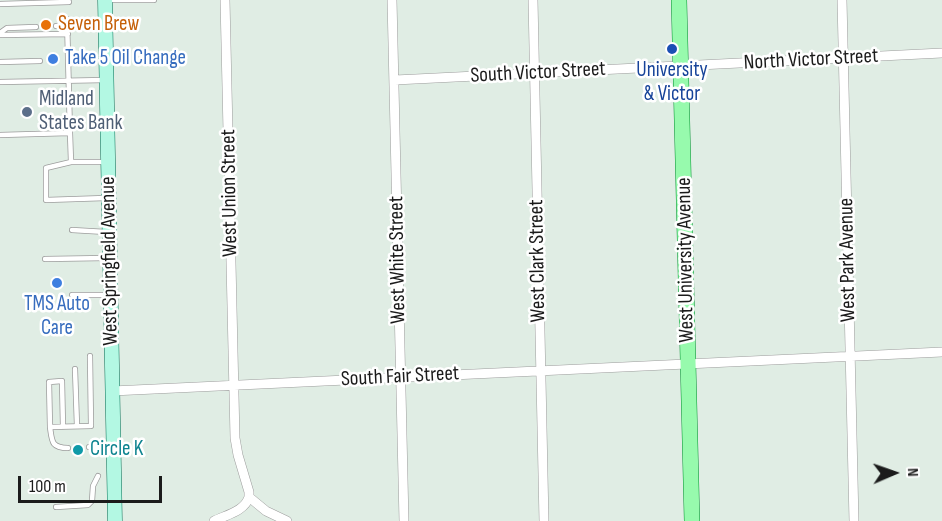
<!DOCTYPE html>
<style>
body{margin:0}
#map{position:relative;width:942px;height:521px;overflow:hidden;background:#e0ede4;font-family:"Sofia Sans Condensed",sans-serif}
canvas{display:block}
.north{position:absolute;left:864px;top:443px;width:60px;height:60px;-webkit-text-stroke:4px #fff;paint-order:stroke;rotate:88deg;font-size:16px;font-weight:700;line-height:24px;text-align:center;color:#1b1b1b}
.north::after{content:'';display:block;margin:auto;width:21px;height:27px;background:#1b1b1b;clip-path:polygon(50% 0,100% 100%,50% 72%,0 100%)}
.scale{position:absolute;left:18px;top:476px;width:144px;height:27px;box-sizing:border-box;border:3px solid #1b1b1b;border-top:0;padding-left:8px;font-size:18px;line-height:21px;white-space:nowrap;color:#1b1b1b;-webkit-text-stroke:4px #fff;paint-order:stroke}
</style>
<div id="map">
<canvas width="942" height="521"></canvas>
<div class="north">N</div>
<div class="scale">100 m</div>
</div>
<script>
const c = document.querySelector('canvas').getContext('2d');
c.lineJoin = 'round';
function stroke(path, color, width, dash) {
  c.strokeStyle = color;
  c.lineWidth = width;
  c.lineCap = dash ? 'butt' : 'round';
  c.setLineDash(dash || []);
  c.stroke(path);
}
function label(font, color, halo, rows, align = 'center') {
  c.font = font + ' "Sofia Sans Condensed",sans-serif';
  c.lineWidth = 5;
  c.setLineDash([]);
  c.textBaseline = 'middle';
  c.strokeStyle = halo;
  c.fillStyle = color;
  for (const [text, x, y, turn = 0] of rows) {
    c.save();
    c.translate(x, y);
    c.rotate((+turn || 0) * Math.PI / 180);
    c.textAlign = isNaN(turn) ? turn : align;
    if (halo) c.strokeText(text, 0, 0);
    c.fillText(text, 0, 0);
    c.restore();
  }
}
const service = new Path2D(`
 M 107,0 L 154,0
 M 0,4 L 69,2
 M 56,26 L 68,26
 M 0,33 L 7,28 L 36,27
 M 0,35 L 68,34
 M 0,62 L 40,61
 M 0,82 L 106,80
 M 70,133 L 71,162 L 105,162
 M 0,135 L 70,133 L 67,19
 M 71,162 L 46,168 L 46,200 L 106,198
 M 72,230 L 106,232
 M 45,259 L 107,258
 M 72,295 L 108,295
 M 75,369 L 77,426
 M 50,427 C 52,441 51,448 68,448
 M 63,427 L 62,381 L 49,382 L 50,427 L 91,426 L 90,356
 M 89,447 L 98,448
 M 56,507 L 88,505 L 92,501 L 93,486 L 98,476`);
const minor = new Path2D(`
 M 225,0 L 235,438 L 238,455 L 249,492 L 249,497 L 266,511 L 287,521
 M 392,0 L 404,521
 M 533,0 L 544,521
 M 842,0 L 854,521
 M 395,80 L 942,53
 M 112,391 L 942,352
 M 214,521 C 226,515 245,511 249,497`);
const secondary = new Path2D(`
 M 105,0 L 115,521`);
const primary = new Path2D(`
 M 679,0 L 692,521`);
stroke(service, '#9c9c9c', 6);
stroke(minor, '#9c9c9c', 10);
stroke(secondary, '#066e54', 15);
stroke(primary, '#02902f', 16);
stroke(service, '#fff', 4.5);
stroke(minor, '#fff', 9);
stroke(secondary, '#b3f8e3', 14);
stroke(primary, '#97faad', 15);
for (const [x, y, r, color] of [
 [46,25,6,"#e8710a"],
 [672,49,6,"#1a4fb4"],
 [53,59,6,"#3f7fe0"],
 [27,112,6,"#5c6f8a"],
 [57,283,6,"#3f7fe0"],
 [78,450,6,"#0f9aa8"]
]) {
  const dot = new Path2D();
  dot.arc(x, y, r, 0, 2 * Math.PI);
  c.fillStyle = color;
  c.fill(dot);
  stroke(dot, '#fff', 2);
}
label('21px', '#c56008', '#fff', [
 ["Seven Brew",58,25]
], 'left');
label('21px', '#366cbe', '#fff', [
 ["Take 5 Oil Change",65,59],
 ["TMS Auto",57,305,"center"],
 ["Care",57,329,"center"]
], 'left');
label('21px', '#1b1b1b', '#fff', [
 ["North Victor Street",811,60,-3],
 ["South Victor Street",538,73,-3],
 ["West Union Street",230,193,-91],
 ["West White Street",398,260,-91],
 ["West University Avenue",686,260,-91],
 ["West Park Avenue",848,260,-91],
 ["West Springfield Avenue",110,261,-91],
 ["West Clark Street",538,261,-91],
 ["South Fair Street",400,377,-3]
]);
label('21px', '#164399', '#fff', [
 ["University",672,71],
 ["& Victor",672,95]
]);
label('21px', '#4e5e75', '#fff', [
 ["Midland",39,100],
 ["States Bank",39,124]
], 'left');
label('21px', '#0d838f', '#fff', [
 ["Circle K",90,450]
], 'left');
</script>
